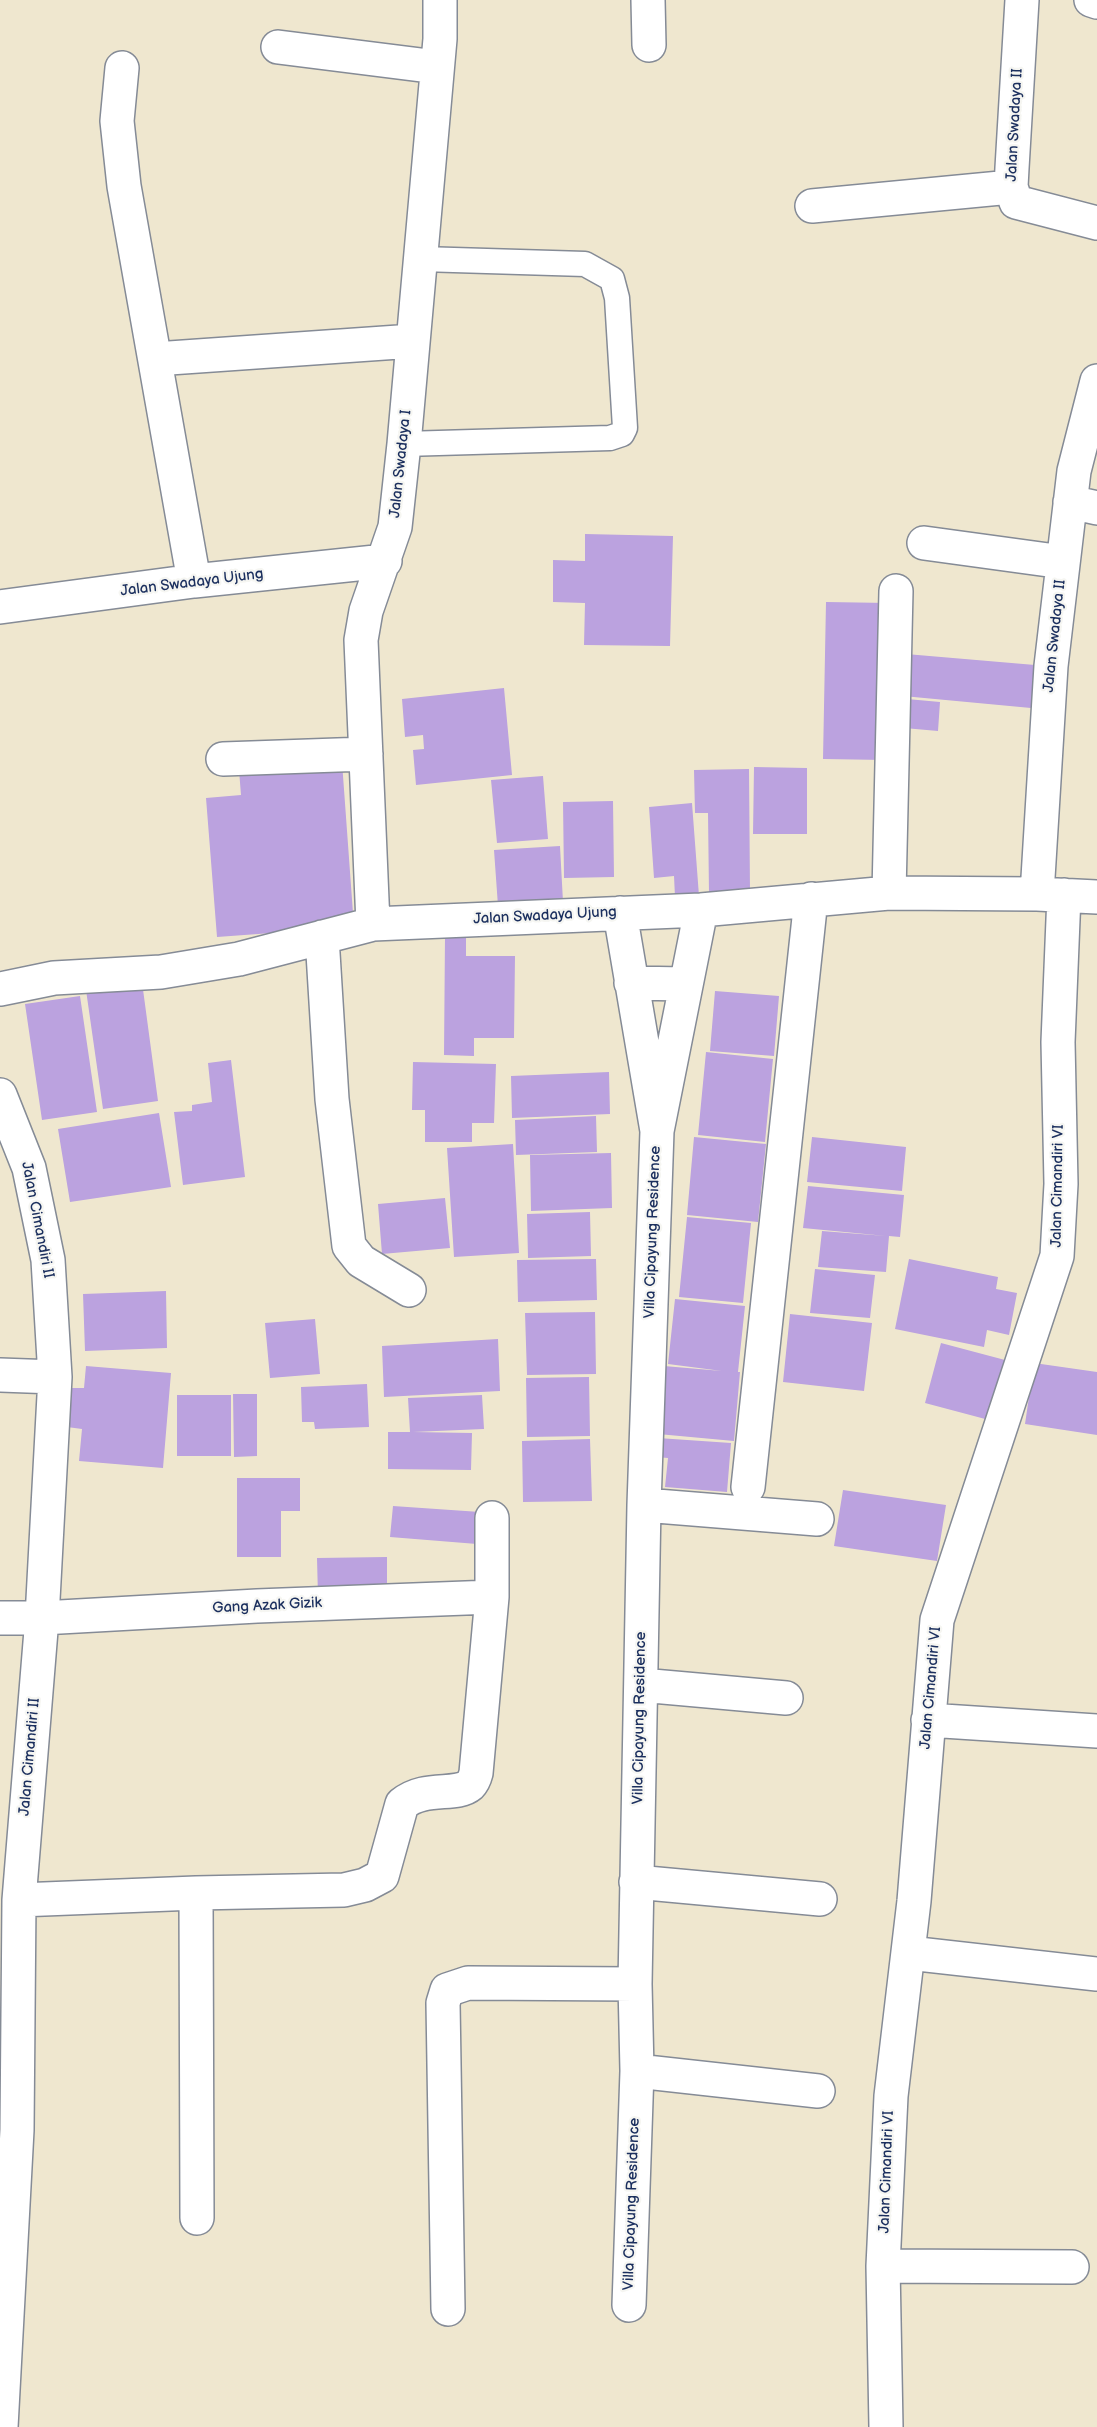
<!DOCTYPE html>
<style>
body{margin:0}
canvas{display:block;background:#efe7cf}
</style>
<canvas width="1097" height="2427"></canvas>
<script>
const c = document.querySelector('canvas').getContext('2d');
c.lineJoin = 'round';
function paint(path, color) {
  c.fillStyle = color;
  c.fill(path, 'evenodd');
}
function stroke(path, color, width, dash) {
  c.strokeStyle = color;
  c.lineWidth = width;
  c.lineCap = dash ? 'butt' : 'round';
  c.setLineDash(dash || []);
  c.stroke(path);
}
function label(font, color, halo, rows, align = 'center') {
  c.font = font + ' "Balsamiq Sans",sans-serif';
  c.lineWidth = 4.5;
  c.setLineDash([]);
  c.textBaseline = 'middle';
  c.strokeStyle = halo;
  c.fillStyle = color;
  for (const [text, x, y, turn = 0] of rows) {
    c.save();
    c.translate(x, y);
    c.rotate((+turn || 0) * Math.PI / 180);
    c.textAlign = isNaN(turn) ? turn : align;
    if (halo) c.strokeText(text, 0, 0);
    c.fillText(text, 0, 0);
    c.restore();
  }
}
paint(new Path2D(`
 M 585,534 L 673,536 L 670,646 L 584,645 L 585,603 L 553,602 L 553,560 L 585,561 Z
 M 826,602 L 889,603 L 885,760 L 823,759 Z
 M 906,654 L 1035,665 L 1031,708 L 903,696 Z
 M 504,688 L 512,775 L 416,785 L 413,750 L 424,749 L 423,735 L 405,737 L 402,699 Z
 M 907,699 L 940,702 L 938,731 L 904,728 Z
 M 342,762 L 354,927 L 217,937 L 206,798 L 241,795 L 239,770 Z
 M 754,767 L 807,768 L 807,834 L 753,834 Z
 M 749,769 L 750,893 L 709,894 L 708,813 L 695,813 L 694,770 Z
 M 543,776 L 548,839 L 497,843 L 491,780 Z
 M 613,801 L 614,877 L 564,878 L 563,802 Z
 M 692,803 L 699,896 L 675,897 L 674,876 L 654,878 L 649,807 Z
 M 560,846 L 563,902 L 498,906 L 494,850 Z
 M 445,936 L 466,936 L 466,956 L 515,956 L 514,1038 L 474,1038 L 474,1056 L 444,1055 Z
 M 142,982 L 158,1101 L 103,1109 L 86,990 Z
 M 715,991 L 779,996 L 774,1056 L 710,1051 Z
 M 80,996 L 97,1112 L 42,1120 L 25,1004 Z
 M 706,1052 L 773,1059 L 765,1142 L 698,1135 Z
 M 231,1060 L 245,1177 L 183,1185 L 174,1112 L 192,1111 L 192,1105 L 212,1102 L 208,1063 Z
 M 413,1062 L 496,1064 L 494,1123 L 472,1123 L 472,1142 L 425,1142 L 425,1110 L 412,1110 Z
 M 609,1072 L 610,1114 L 512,1118 L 511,1076 Z
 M 159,1113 L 171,1187 L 70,1202 L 58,1129 Z
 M 596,1116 L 597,1152 L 516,1155 L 515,1120 Z
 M 694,1137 L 766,1144 L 758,1222 L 687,1215 Z
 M 812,1137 L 906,1147 L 902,1191 L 807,1182 Z
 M 513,1144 L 519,1253 L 454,1257 L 447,1148 Z
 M 611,1153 L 612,1208 L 531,1211 L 530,1155 Z
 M 808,1186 L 904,1195 L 900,1237 L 889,1236 L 886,1272 L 818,1267 L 822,1231 L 886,1236 L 803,1228 Z
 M 445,1198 L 450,1248 L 382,1254 L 378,1204 Z
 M 590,1212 L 591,1256 L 528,1258 L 527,1214 Z
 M 687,1217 L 751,1223 L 743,1303 L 679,1297 Z
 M 596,1259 L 597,1300 L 518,1302 L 517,1260 Z
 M 909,1259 L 998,1277 L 996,1289 L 1017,1293 L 1009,1335 L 987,1330 L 984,1347 L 895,1329 Z
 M 815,1269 L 875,1275 L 870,1318 L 810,1313 Z
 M 166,1291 L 167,1348 L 85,1351 L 83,1294 Z
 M 675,1299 L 745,1306 L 738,1372 L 740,1372 L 734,1441 L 658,1434 L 664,1366 L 722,1371 L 668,1364 Z
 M 595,1312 L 596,1374 L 527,1375 L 525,1313 Z
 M 790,1314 L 872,1323 L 864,1391 L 783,1382 Z
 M 315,1319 L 320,1374 L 270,1378 L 265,1323 Z
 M 498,1339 L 500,1391 L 384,1397 L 382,1346 Z
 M 941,1343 L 1005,1360 L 989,1420 L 925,1403 Z
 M 1034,1363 L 1097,1372 L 1097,1435 L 1025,1424 Z
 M 86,1366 L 171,1373 L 163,1468 L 79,1461 L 82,1429 L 67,1427 L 70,1388 L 84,1388 Z
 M 589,1377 L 590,1436 L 527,1437 L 526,1378 Z
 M 367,1384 L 369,1427 L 315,1429 L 314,1422 L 302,1422 L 301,1387 Z
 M 233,1394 L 257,1394 L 257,1456 L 234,1457 Z
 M 177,1395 L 231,1395 L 231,1456 L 177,1456 Z
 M 482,1395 L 484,1429 L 413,1432 L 472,1433 L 471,1470 L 388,1469 L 388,1432 L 410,1432 L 408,1398 Z
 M 658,1438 L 731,1443 L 727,1492 L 665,1487 L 668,1458 L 656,1457 Z
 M 590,1439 L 592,1501 L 523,1502 L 522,1441 Z
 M 237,1478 L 300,1478 L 300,1511 L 281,1511 L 281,1557 L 237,1557 Z
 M 843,1490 L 946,1505 L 937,1561 L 834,1546 Z
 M 393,1506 L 480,1512 L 477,1544 L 390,1537 Z
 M 387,1557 L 387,1596 L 318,1597 L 317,1558 Z`), '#bba2df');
const lane = new Path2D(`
 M 404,444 L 610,438 L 622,434 L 625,428 L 617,298 L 612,279 L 585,264 L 421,259`);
const street = new Path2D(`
 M 648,0 L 649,45
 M 1022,0 L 1012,168 L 1011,187 L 1016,202 L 1097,223
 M 1091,0 L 1097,2
 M 278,47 L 437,67
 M 122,68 L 117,121 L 124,186 L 194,581
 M 812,206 L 1011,187
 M 155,359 L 413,341
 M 1070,502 L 1097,508
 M 924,543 L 1063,562
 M 0,607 L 194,581 L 385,561
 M 223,759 L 366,754
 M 889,893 L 896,591
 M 1037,894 L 1051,666 L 1074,471 L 1097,381
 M 620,913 L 657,1131 L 701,910
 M 373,924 L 361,640 L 366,611 L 395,527 L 404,444 L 440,39 L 440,0
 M 322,937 L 332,1099 L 349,1246 L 361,1261 L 409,1290
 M 631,983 L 685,984
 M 0,989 L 54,978 L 161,972 L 239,959 L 373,924 L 701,910 L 889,893 L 1037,894 L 1097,897
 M 0,1095 L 29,1168 L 48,1260 L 55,1377 L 42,1618 L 19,1900 L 17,2130 L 1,2427
 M 0,1375 L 55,1377
 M 748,1487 L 811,899
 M 644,1505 L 817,1519
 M 0,1618 L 42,1618 L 257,1606 L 492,1597
 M 641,1685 L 786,1698
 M 928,1720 L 1097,1731
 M 636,1882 L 820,1899
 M 196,1893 L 197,2218
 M 19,1900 L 196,1893 L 344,1890 L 365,1885 L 382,1876 L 402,1804 C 425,1785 456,1797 470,1785 C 473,1782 475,1777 476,1773 L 492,1597 L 492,1518
 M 909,1953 L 1097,1974
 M 637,2071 L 818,2091
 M 883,2266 L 1072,2267
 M 629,2305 L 637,2071 L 635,1984 L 644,1505 L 657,1131
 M 448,2309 L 443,2003 L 447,1990 L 468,1983 L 635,1984
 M 886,2427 L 883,2266 L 891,2096 L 914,1901 L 937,1620 L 1057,1256 L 1061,1184 L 1058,1042 L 1064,895`);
stroke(lane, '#858b96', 27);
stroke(street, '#858b96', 36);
stroke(lane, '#fff', 24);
stroke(street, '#fff', 33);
label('15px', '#1b2f5e', '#f6f6f2', [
 ["Jalan Swadaya II",1015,125,-87],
 ["Jalan Swadaya I",401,464,-84],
 ["Jalan Swadaya Ujung",192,583,-7],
 ["Jalan Swadaya II",1055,636,-84],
 ["Jalan Swadaya Ujung",545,916,-3],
 ["Jalan Cimandiri VI",1058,1186,-89],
 ["Jalan Cimandiri II",37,1220,79],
 ["Villa Cipayung Residence",653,1232,-88],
 ["Gang Azak Gizik",267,1606,-3],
 ["Jalan Cimandiri VI",931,1688,-85],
 ["Villa Cipayung Residence",640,1718,-89],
 ["Jalan Cimandiri II",30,1757,-85],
 ["Jalan Cimandiri VI",887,2172,-88],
 ["Villa Cipayung Residence",632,2204,-88]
]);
</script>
